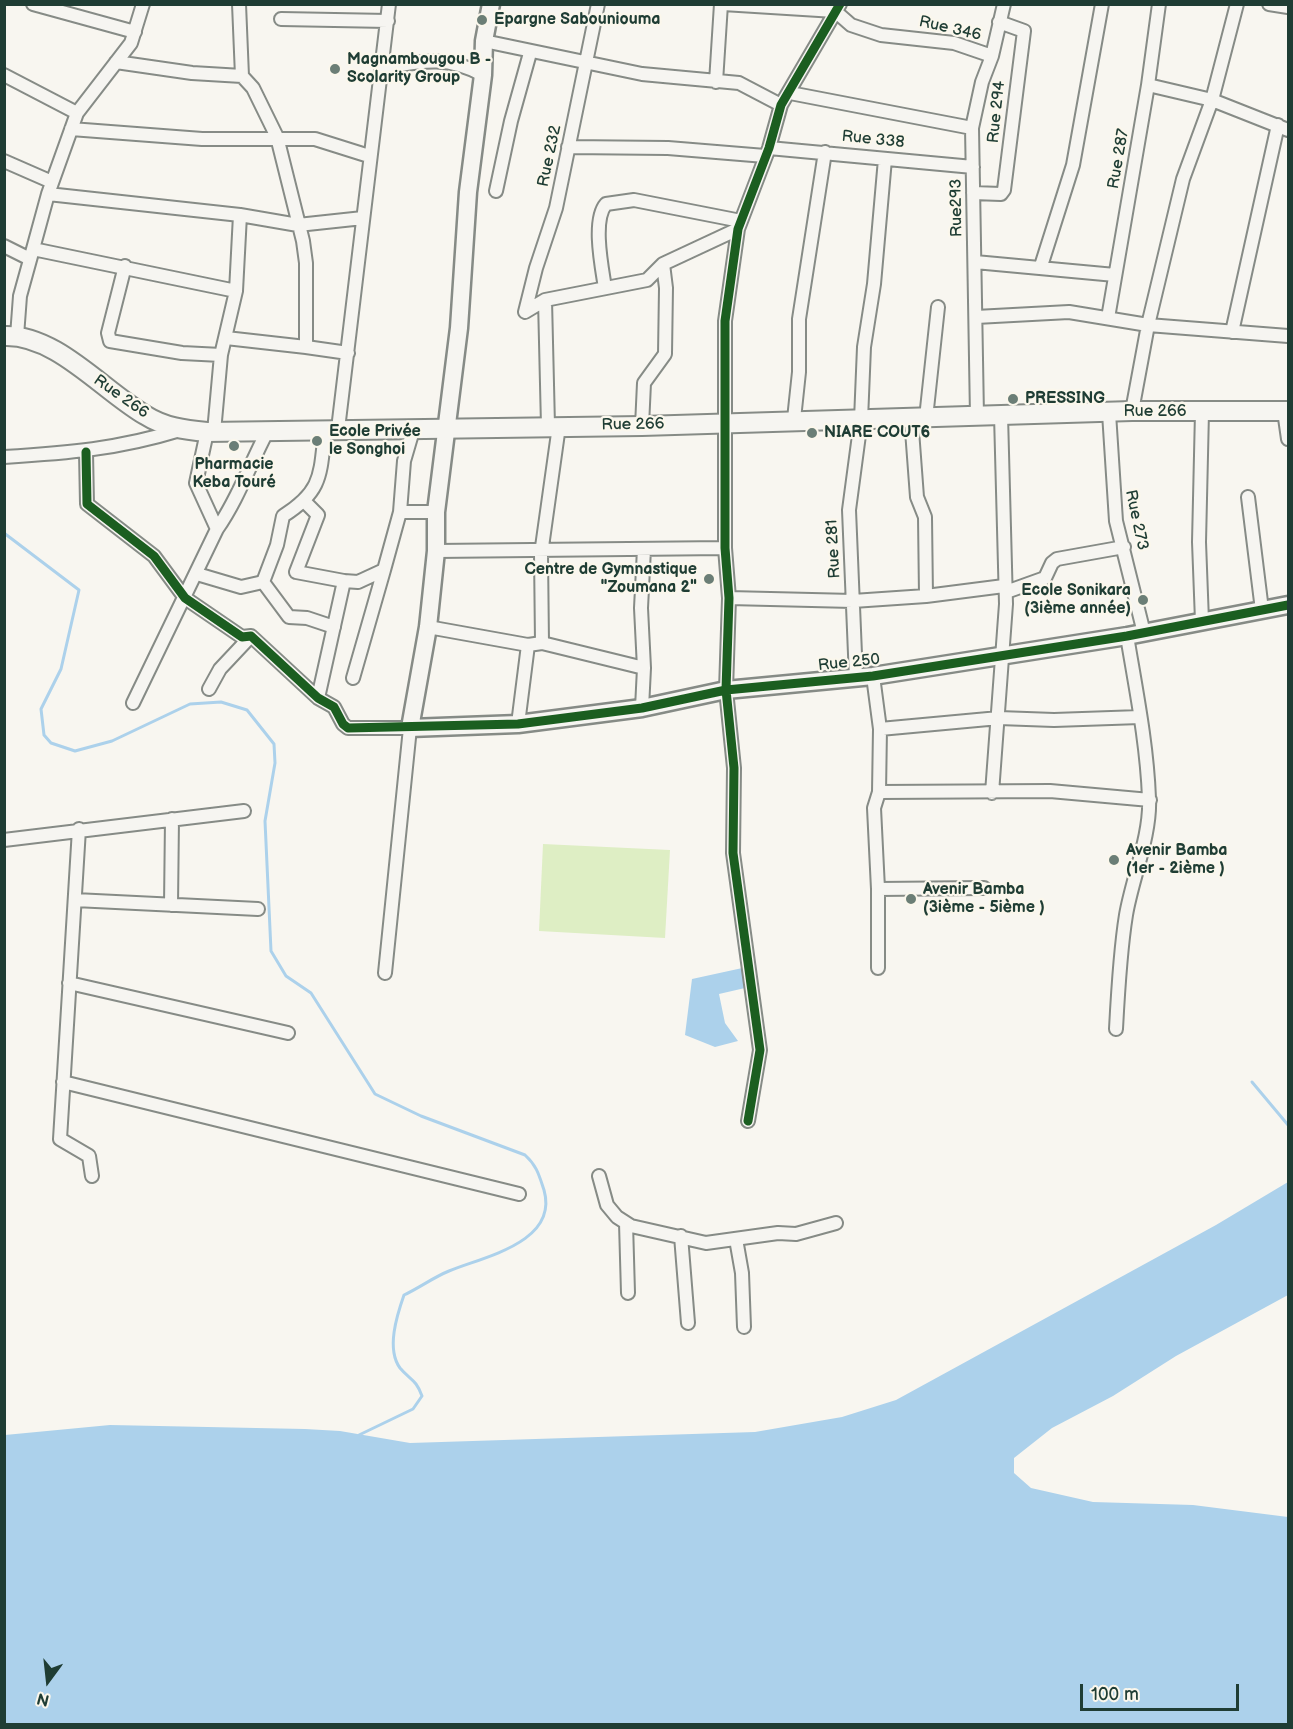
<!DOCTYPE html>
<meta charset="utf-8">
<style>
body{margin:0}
#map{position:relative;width:1293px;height:1729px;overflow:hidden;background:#f8f6f0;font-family:"Balsamiq Sans",sans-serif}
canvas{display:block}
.frame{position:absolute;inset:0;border:6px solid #1f3d34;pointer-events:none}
.north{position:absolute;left:18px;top:1651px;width:60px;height:60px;-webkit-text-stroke:4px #fbf7ec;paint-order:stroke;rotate:195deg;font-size:16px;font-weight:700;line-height:24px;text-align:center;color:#1f3d34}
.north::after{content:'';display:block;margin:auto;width:21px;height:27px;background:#1f3d34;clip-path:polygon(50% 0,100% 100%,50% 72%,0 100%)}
.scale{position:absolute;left:1080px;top:1684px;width:159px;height:27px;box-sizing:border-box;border:3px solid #1f3d34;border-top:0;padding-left:8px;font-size:18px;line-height:21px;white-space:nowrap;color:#1f3d34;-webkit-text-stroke:4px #fbf7ec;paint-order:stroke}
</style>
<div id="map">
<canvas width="1293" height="1729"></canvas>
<div class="frame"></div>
<div class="north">N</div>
<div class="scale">100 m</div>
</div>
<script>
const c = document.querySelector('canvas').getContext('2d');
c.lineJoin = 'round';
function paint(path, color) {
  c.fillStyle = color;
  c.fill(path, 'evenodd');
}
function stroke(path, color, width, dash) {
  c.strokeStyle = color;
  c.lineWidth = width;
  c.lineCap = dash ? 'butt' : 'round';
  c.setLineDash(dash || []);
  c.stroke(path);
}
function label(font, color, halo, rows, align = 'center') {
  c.font = font + ' "Balsamiq Sans",sans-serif';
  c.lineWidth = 4.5;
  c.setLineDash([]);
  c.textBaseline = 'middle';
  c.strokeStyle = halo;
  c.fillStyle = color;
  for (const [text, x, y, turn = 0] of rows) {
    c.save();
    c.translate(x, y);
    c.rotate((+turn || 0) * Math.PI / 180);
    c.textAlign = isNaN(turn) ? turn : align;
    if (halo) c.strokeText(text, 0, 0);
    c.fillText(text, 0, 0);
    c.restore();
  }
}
paint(new Path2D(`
 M 543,844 L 670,850 L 665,938 L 539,931 Z`), '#deeec4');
paint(new Path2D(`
 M 747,967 L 745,988 L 719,994 L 725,1023 L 738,1041 L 715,1047 L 685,1035 L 692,979 Z
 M 1288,1182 L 1288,1295 L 1176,1356 L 1113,1396 L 1052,1428 L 1014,1458 L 1014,1473 L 1031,1488 L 1093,1502 L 1193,1505 L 1288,1517 L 1288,1724 L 5,1724 L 5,1435 L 110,1425 L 305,1429 L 340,1431 L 410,1443 L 755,1432 L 842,1417 L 896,1400 L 1216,1225 Z`), '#acd1eb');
stroke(new Path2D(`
 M 4,533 L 79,590 L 61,669 L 41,709 L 44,735 L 51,743 L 75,751 L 112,741 L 190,704 L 221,702 L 247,710 L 274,744 L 275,763 L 265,821 L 271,951 L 286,976 L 311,993 L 375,1094 L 421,1116 L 525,1155 C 537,1166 539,1175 544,1190 C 559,1243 482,1257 449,1271 C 434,1277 419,1288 404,1295 C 397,1315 386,1349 400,1368 C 410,1380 416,1379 422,1396 L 413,1409 L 359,1435 L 359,1439
 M 1252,1082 L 1288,1125`), '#acd1eb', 3);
const minor = new Path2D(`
 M 33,4 L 135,32
 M 239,4 L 242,76
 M 723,4 L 835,11 L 851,25 L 881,35 L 954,43 L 992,56
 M 1269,4 L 1288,7
 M 281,19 L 388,21
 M 484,41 L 642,74 L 739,83 L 781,105
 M 116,62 L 192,73 L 242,76 L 253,88 L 277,137 L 303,241 L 306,263 L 306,347 L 348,353
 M 383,68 C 422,61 447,55 483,75
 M 4,75 L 77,113
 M 716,82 L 721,4
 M 1148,85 L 1212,100 L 1288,130
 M 790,93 L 972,128
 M 71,129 L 202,139 L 315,139 L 369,156
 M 568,147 L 668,148 L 765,156
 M 769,148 L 973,167
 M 4,161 L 52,182
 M 496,191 L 511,121 L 530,53
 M 973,193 L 1001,194 L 1004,190 L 1024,31 L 999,22
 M 48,194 L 240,215 L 298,225 L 363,218
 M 4,246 L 30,259
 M 33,249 L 236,291
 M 975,262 L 1115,275
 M 125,266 L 108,333 L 110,341 L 182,353 L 221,355
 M 1041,266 L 1073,165 L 1102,4
 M 605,288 C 602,268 592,220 606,204 L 634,200 L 741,221
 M 545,300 L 548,426
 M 525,312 L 536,268 L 556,208 L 598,4
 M 525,312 L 545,300 L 647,280 L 663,264 L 738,229
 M 976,317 L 1069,312 L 1148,325 L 1288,336
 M 1108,318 L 1148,85 L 1159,4
 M 1232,332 L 1278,125
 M 17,336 L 20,296 L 33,249 L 48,194 L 77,113 L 131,43 L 143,4
 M 226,338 L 306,347
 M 1132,411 L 1148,325 L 1183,179 L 1212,100 L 1237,4
 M 1284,411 L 1288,439
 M 1109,413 L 1116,521 L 1144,633
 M 977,416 L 972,128 L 982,82 L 992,56 L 1004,4
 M 911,417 L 917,497 L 925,517 L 926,596
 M 926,418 L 938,307
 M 794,419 L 799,372 L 799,319 L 825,152
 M 642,426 L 644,383 L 665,354 L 666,288 L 663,264
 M 338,429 L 389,4
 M 325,431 C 320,474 323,491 283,516 L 277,545 L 263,582 L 289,617 L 307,618 L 334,627
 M 207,432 L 196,483 L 217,529
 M 214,432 L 221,355 L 236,291 L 240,215
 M 86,452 L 87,504 L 154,556 L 185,598 L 242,637 L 251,636 L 318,698 L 334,707 L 343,724 L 348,728 L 410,728 L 385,973
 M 4,457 C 68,453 118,449 180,430
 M 1248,497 L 1262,610
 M 305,502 L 318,515 L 296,572 L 344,581
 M 400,512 L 404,461 L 414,427
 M 436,551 L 725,548
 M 197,574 L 241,587 L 263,582
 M 1006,592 L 1045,578 L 1052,563 L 1057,559 L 1124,547
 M 729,598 L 853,601 L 926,596 L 1004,586
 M 1202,621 L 1199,542 L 1202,412
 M 428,627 L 528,645 L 542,643 L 644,668 L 641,608 L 644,549
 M 542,643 L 541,554 L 559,426
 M 873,676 L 880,729 L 879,792 L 874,808 L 878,889 L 878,968
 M 353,678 L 384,570
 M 856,678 L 849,510 L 861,420 L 864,347 L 874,284 L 885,159
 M 209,689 L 220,669 L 251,636
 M 318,698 L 344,581 L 358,582 L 384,570 L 400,512 L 436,512
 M 133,703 L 217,529 C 238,499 250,464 267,432
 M 642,708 L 644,668
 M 518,724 L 528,645
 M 880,729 L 999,718 L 1054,720 L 1140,717
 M 879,792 L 1050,791 L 1150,800
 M 992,793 L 1006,604 L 1001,415
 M 79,829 L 60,1139 L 89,1156 L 92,1176
 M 4,840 L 244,811
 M 878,889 L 984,888
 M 75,900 L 258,909
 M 171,905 L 172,819
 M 69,983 L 288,1033
 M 1116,1029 C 1118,991 1120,952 1126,915 C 1132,879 1151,835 1149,798 C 1147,744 1136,690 1127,636
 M 63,1082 L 519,1194
 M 748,1121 L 760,1050 L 733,853 L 734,768 L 726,690 L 729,598 L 725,548 L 725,321 L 738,229 L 769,148 L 781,105 L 840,4
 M 599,1176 L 607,1205 L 617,1217 L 631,1226 L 706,1243 L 778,1233 L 796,1234 L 836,1223
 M 626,1223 L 628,1293
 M 681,1236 L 688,1323
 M 736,1239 L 742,1273 L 744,1327`);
const tertiary = new Path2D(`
 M 491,4 L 484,41 L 483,75 L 468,192 L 459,328 L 436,512 L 436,551 L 428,627 L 410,728 L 518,724 L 642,708 L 726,690 L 873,676 L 1127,636 L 1288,605`);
const secondary = new Path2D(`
 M 4,336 C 56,334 102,390 145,415 C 164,427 184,430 207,432 L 642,426 L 1132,411 L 1288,411`);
stroke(minor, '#868b86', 16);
stroke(tertiary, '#868b86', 21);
stroke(secondary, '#868b86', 22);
stroke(minor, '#f6f5f1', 12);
stroke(tertiary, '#f6f5f1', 16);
stroke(secondary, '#f6f5f1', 18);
stroke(new Path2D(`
 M 86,452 L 87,504 L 154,556 L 185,598 L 242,637 L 251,636 L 318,698 L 334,707 L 343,724 L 348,728 L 518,724 L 642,708 L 726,690 L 873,676 L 1127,636 L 1288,605
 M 748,1121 L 760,1050 L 733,853 L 734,768 L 726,690 L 729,598 L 725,548 L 725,321 L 738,229 L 769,148 L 781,105 L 840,4`), '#1b5e20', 9);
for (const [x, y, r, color] of [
 [482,20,6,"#6b7e76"],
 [335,69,6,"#6b7e76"],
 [1013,399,6,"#6b7e76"],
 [812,433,6,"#6b7e76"],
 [317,441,6,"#6b7e76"],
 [234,446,6,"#6b7e76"],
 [709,579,6,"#6b7e76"],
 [1143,600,6,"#6b7e76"],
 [1114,860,6,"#6b7e76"],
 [911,899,6,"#6b7e76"]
]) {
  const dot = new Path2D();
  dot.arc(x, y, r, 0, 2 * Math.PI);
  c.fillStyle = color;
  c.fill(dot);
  stroke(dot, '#fbf7ec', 2);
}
label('bold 16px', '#1f3d34', '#fbf7ec', [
 ["Epargne Sabouniouma",494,20],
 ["Magnambougou B -",347,60],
 ["Scolarity Group",347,78],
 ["PRESSING",1025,399],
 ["Ecole Privée",329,432],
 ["le Songhoi",329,450],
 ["NIARE COUT6",824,433],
 ["Pharmacie",234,465,"center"],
 ["Keba Touré",234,483,"center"],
 ["Centre de Gymnastique",697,570,"right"],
 ["\"Zoumana 2\"",697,588,"right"],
 ["Ecole Sonikara",1131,591,"right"],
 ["(3ième année)",1131,609,"right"],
 ["Avenir Bamba",1126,851],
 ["(1er - 2ième )",1126,869],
 ["Avenir Bamba",923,890],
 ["(3ième - 5ième )",923,908]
], 'left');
label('16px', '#1f3d34', '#fbf7ec', [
 ["Rue 346",950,29,13],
 ["Rue 294",997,112,-84],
 ["Rue 338",873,140,6],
 ["Rue 232",550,156,-78],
 ["Rue 287",1119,159,-80],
 ["Rue293",957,208,-91],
 ["Rue 266",121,397,35],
 ["Rue 266",1155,412],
 ["Rue 266",633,425,-1],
 ["Rue 273",1136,520,78],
 ["Rue 281",834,549,-93],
 ["Rue 250",849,663,-6]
]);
</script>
